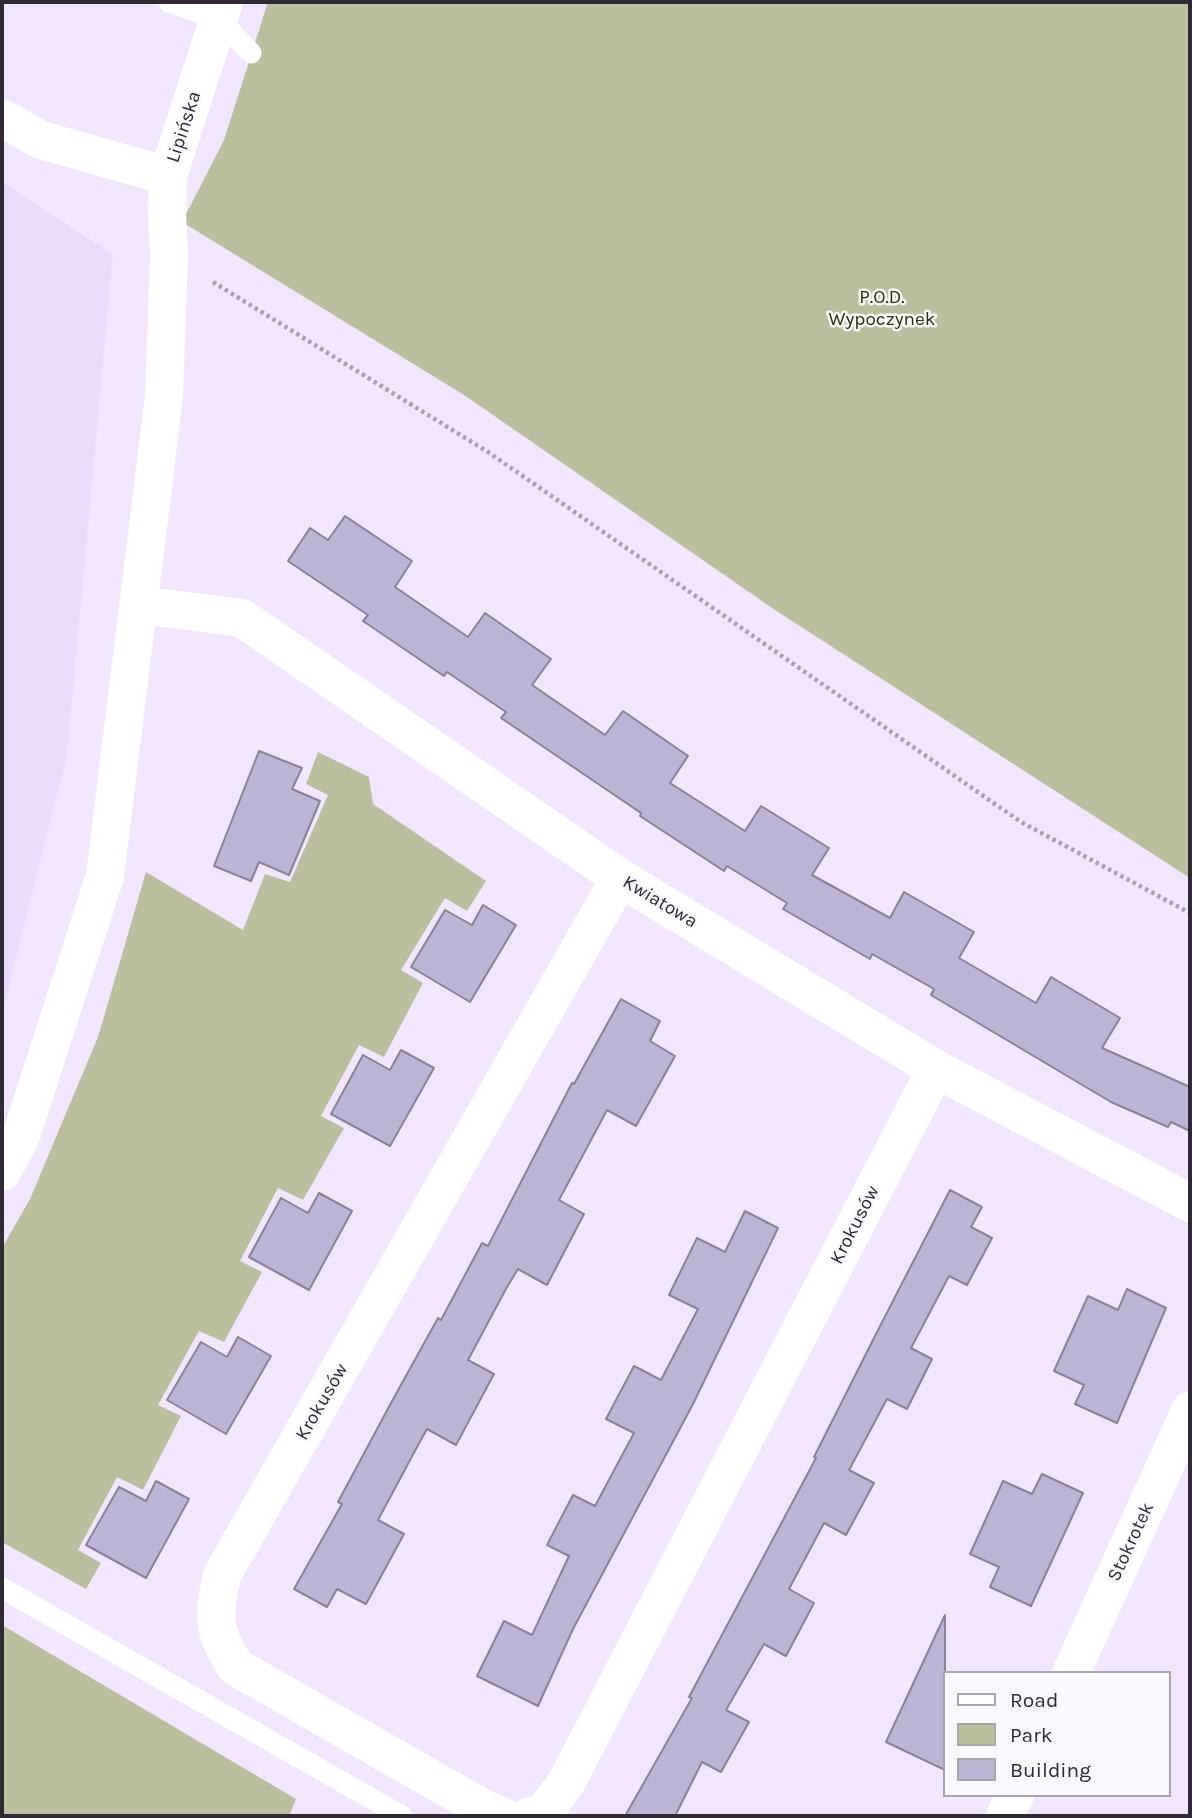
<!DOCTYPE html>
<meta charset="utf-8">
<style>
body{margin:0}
#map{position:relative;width:1192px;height:1818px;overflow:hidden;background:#f2e6fe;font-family:Karla,sans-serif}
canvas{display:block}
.frame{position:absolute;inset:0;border:4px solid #2e2932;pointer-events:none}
.legend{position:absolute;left:943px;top:1671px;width:228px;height:126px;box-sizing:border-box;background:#faf8fd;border:2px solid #a8a5ac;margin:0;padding:9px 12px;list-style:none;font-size:21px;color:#2e2932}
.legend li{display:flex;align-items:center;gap:14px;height:35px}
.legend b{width:35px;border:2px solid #a8a5ac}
</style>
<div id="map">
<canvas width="1192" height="1818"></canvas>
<div class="frame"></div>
<ul class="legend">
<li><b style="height:9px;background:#fff"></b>Road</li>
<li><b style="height:19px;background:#bcbf9e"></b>Park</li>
<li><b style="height:19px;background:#bdb5d6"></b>Building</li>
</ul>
</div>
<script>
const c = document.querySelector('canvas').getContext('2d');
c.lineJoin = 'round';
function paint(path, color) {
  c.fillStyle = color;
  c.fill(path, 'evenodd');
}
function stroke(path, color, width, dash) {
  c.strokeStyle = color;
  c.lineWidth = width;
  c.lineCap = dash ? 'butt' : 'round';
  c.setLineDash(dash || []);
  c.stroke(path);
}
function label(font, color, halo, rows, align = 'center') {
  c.font = font + ' Karla,sans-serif';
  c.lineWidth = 5;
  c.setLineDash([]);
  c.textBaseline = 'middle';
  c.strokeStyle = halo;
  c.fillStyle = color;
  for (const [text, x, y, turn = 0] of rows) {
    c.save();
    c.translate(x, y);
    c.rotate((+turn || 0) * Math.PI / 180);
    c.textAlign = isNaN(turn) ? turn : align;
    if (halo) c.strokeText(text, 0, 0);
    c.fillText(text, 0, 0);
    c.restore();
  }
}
paint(new Path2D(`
 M 2,182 L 113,254 L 67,755 L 2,1014 Z`), '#eadbfa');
paint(new Path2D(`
 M 268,2 L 1190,2 L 1190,878 L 775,610 L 464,395 L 182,222 L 224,140 Z
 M 318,752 L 369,777 L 373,804 L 486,881 L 467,911 L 445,898 L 401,970 L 423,983 L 384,1057 L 359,1045 L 321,1116 L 344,1128 L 303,1200 L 278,1188 L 240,1261 L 262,1272 L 224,1342 L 199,1331 L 158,1405 L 181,1416 L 143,1490 L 117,1477 L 78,1550 L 101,1563 L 86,1589 L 2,1542 L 2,1248 L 30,1199 L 98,1037 L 146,872 L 243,930 L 265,874 L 290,882 L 328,795 L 306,784 Z
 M 2,1625 L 296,1799 L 289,1816 L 2,1816 Z`), '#bcbf9e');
const building = new Path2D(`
 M 345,516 L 412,561 L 395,587 L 468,637 L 485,613 L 551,659 L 532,685 L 605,735 L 623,711 L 688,756 L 670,783 L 745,831 L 761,806 L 829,848 L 812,875 L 890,918 L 904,892 L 974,932 L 959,958 L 1036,1003 L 1051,977 L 1120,1018 L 1102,1048 L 1190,1087 L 1190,1131 L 1171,1122 L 1168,1127 L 1111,1102 L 931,995 L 934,989 L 872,954 L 870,959 L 783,909 L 787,903 L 727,866 L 724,871 L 640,816 L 641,813 L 501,718 L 506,712 L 447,672 L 444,676 L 363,621 L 368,615 L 288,561 L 310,528 L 328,540 Z
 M 259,751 L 302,768 L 292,789 L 320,801 L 289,875 L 259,862 L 251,881 L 214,866 Z
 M 483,905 L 516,925 L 470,1002 L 411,967 L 445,910 L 472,925 Z
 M 621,999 L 660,1021 L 650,1041 L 675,1056 L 636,1126 L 607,1110 L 559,1200 L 584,1214 L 547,1285 L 518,1269 L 507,1287 L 468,1360 L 494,1374 L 456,1445 L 427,1429 L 417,1447 L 378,1520 L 404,1534 L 366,1604 L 337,1589 L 327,1607 L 294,1589 L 342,1504 L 338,1502 L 391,1403 L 438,1318 L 441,1320 L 482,1243 L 488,1246 L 572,1083 L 574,1084 Z
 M 401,1050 L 434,1068 L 390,1146 L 331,1114 L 363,1055 L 390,1070 Z
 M 950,1190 L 982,1207 L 971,1227 L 992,1238 L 967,1285 L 949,1276 L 911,1348 L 932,1359 L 907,1409 L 887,1399 L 849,1470 L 874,1483 L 846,1535 L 824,1523 L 789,1589 L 814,1603 L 786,1656 L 764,1644 L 726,1710 L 749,1722 L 721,1772 L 702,1762 L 675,1816 L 625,1816 L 692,1698 L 689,1697 L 816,1458 L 814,1457 L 875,1336 Z
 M 319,1193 L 352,1211 L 309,1290 L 249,1257 L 281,1198 L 308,1213 Z
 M 745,1211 L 778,1228 L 693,1404 L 573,1629 L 538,1706 L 477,1676 L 504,1621 L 532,1635 L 569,1556 L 547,1545 L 573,1495 L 595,1506 L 634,1433 L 606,1419 L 634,1366 L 661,1380 L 698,1309 L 669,1295 L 697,1238 L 725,1252 Z
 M 1127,1289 L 1166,1308 L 1117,1423 L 1075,1404 L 1084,1385 L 1054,1371 L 1088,1296 L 1118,1310 Z
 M 238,1337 L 271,1356 L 226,1434 L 167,1400 L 201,1342 L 227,1357 Z
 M 1042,1474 L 1083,1493 L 1031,1606 L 990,1587 L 999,1567 L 970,1554 L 1003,1481 L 1032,1494 Z
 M 156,1481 L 189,1499 L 146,1578 L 86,1545 L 119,1487 L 146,1501 Z
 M 945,1615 L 945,1770 L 886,1742 Z`);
paint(building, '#bdb5d6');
stroke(building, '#888399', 2);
stroke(new Path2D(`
 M 213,282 L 488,452 L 1021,822 L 1190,913`), '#aaa1b3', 4.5, [3.5, 3.5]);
stroke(new Path2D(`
 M 169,2 L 219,19 L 251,53
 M 2,1588 L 402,1816`), '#fff', 21);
stroke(new Path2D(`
 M 2,118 L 41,140 L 168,176
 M 139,605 L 242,618 L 620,878 L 936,1069 L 1190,1203
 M 2,1172 L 20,1139 L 105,876 L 164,396 L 169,255 L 167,214 L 168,176 L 224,2
 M 1071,1673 L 1190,1411
 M 502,1816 L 484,1809 L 236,1667 C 212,1631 213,1616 222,1575 L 620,878
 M 530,1816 L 543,1814 L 566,1783 L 936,1069
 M 1005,1816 L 1015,1795`), '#fff', 38);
label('19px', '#2e2932', '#faf8fd', [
 ["Lipińska",184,127,-72],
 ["Kwiatowa",660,902,31],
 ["Krokusów",855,1225,-63],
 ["Krokusów",322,1402,-60],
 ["Stokrotek",1131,1542,-65]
]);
label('19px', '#2e3004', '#faf8fd', [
 ["P.O.D.",882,298],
 ["Wypoczynek",882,320]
]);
</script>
